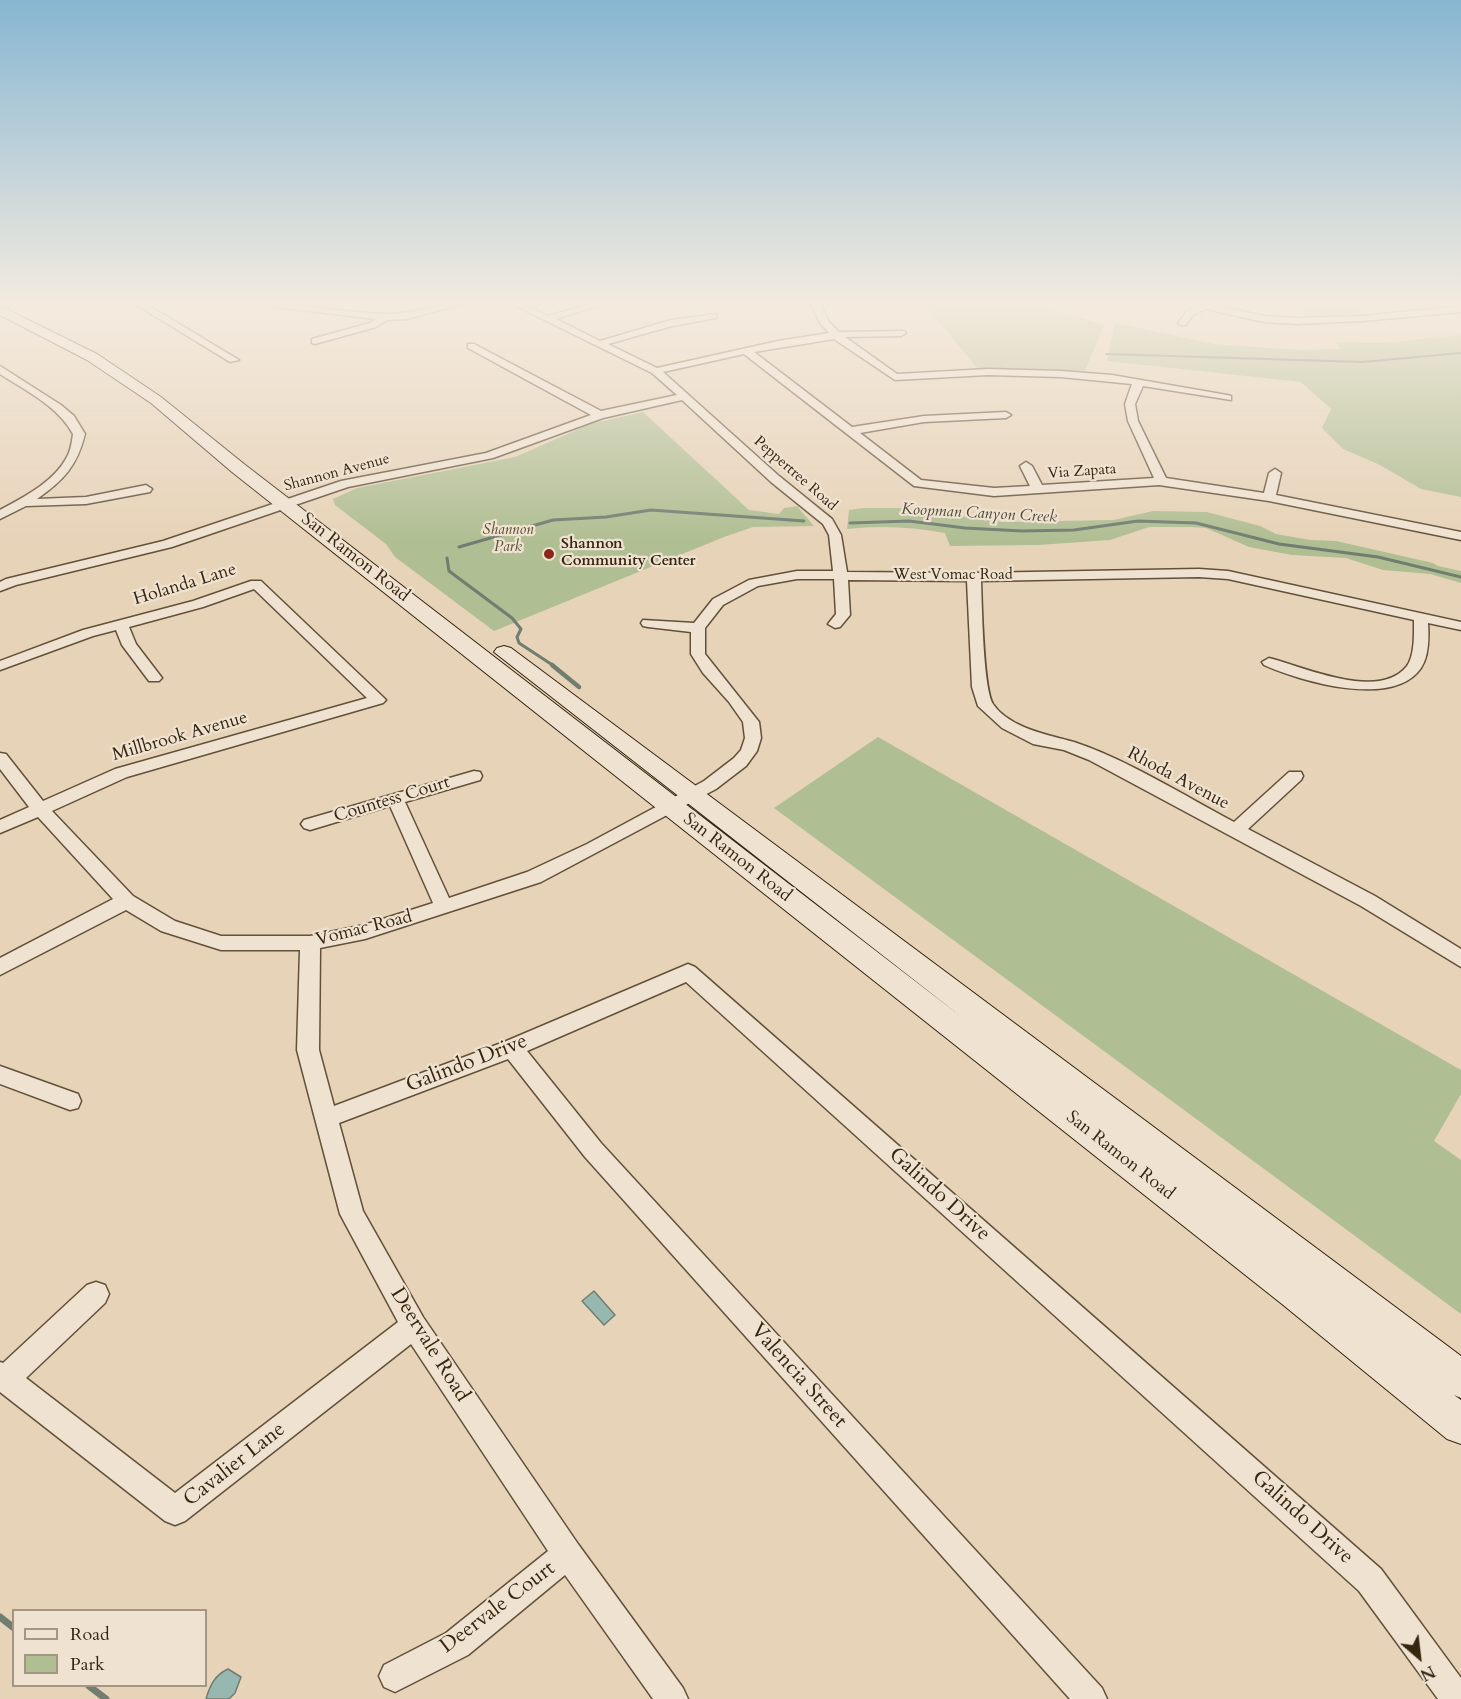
<!DOCTYPE html>
<style>
body{margin:0}
#map{position:relative;width:1461px;height:1699px;overflow:hidden;background:#e7d3b8;font-family:Cardo,serif}
canvas{display:block}
.legend{position:absolute;left:12px;top:1609px;width:195px;height:78px;box-sizing:border-box;background:#efe2d1;border:2px solid #a59683;margin:0;padding:8px 10px;list-style:none;font-size:18px;color:#36250f}
.legend li{display:flex;align-items:center;gap:12px;height:30px}
.legend b{width:30px;border:2px solid #a59683}
.north{position:absolute;left:1389px;top:1627px;width:60px;height:60px;-webkit-text-stroke:4px #efe2d1;paint-order:stroke;rotate:152deg;font-size:16px;font-weight:700;line-height:24px;text-align:center;color:#36250f}
.north::after{content:'';display:block;margin:auto;width:21px;height:27px;background:#36250f;clip-path:polygon(50% 0,100% 100%,50% 72%,0 100%)}
</style>
<div id="map">
<canvas width="1461" height="1699"></canvas>
<ul class="legend">
<li><b style="height:8px;background:#efe2d1"></b>Road</li>
<li><b style="height:16px;background:#b0be93"></b>Park</li>
</ul>
<div class="north">N</div>
</div>
<script>
const c = document.querySelector('canvas').getContext('2d');
c.lineJoin = 'round';
function paint(path, color) {
  c.fillStyle = color;
  c.fill(path, 'evenodd');
}
function stroke(path, color, width, dash) {
  c.strokeStyle = color;
  c.lineWidth = width;
  c.lineCap = dash ? 'butt' : 'round';
  c.setLineDash(dash || []);
  c.stroke(path);
}
function label(font, color, halo, rows, align = 'center') {
  c.font = font + ' Cardo,serif';
  c.lineWidth = 4.5;
  c.setLineDash([]);
  c.textBaseline = 'middle';
  c.strokeStyle = halo;
  c.fillStyle = color;
  for (const [text, x, y, turn = 0] of rows) {
    c.save();
    c.translate(x, y);
    c.rotate((+turn || 0) * Math.PI / 180);
    c.textAlign = isNaN(turn) ? turn : align;
    if (halo) c.strokeText(text, 0, 0);
    c.fillText(text, 0, 0);
    c.restore();
  }
}
paint(new Path2D(`
 M 924,304 L 1034,304 L 1104,325 L 1085,371 L 979,370 Z
 M 1299,304 L 1359,304 L 1359,315 L 1307,319 Z
 M 1115,323 L 1214,344 L 1300,350 L 1341,349 L 1335,342 L 1384,343 L 1461,335 L 1461,497 L 1421,489 L 1380,465 L 1343,449 L 1322,428 L 1331,409 L 1301,382 L 1107,361 Z
 M 643,412 L 749,510 L 779,514 L 784,508 L 797,506 L 814,526 L 753,527 L 724,537 L 494,631 L 395,557 L 386,544 L 335,505 L 333,499 L 357,488 L 515,457 L 590,424 Z
 M 863,508 L 904,508 L 1003,522 L 1114,520 L 1153,511 L 1207,512 L 1260,526 L 1276,534 L 1310,540 L 1336,541 L 1433,563 L 1438,566 L 1461,571 L 1461,583 L 1430,574 L 1383,570 L 1346,558 L 1292,555 L 1249,547 L 1206,528 L 1190,527 L 1149,527 L 1110,540 L 1038,545 L 950,546 L 945,533 C 912,527 881,525 847,529 L 849,510 Z
 M 878,737 L 1461,1070 L 1461,1094 L 1434,1141 L 1461,1160 L 1461,1314 L 774,808 Z`), '#b0be93');
const water = new Path2D(`
 M 594,1291 L 615,1315 L 604,1325 L 582,1301 Z
 M 228,1669 L 241,1677 L 235,1693 L 229,1699 L 206,1699 C 210,1685 215,1675 228,1669 Z`);
paint(water, '#97b8b0');
stroke(water, '#707d70', 1.5);
stroke(new Path2D(`
 M 1106,354 L 1362,362 L 1461,353`), '#707d70', 2);
stroke(new Path2D(`
 M 850,523 L 909,521 L 965,528 L 1022,531 L 1074,530 L 1138,521 L 1196,523 L 1279,544 L 1378,557 L 1461,577
 M 459,547 L 553,520 L 606,517 L 651,510 L 804,521
 M 447,558 L 449,571 L 512,618 L 521,629 L 517,637 L 519,643 L 554,666`), '#707d70', 3);
stroke(new Path2D(`
 M 552,665 L 579,687`), '#707d70', 4.5);
stroke(new Path2D(`
 M 0,1617 L 14,1628
 M 89,1686 L 106,1699`), '#707d70', 7);
const street = new Path2D(`
 M 135,304 L 146,304 L 239,360 L 230,362 Z
 M 270,304 C 308,304 346,313 385,314 C 411,315 436,304 462,304 L 407,319 L 387,320 L 376,327 L 315,344 L 312,343 L 312,339 L 370,323 L 376,319 L 274,307 Z
 M 512,304 L 523,304 L 548,316 L 590,304 L 604,304 L 556,319 L 600,341 L 671,320 L 716,314 L 716,318 L 672,326 L 608,344 L 657,368 L 778,341 L 829,333 L 820,323 L 811,304 L 820,304 L 829,322 L 839,332 L 904,331 L 906,333 L 901,336 L 845,337 L 897,374 L 988,369 L 1061,371 L 1112,375 L 1227,395 L 1231,396 L 1231,400 L 1143,386 L 1135,404 L 1138,421 L 1166,478 L 1264,493 L 1269,473 L 1275,469 L 1281,473 L 1276,495 L 1461,532 L 1461,540 L 1269,501 L 1159,485 L 994,496 L 914,486 L 744,354 L 663,372 L 779,476 L 832,519 L 841,535 L 847,572 L 974,573 L 1199,569 L 1228,571 L 1461,622 L 1461,630 L 1428,623 C 1429,637 1429,656 1421,668 C 1393,709 1300,681 1264,665 L 1262,662 L 1269,658 C 1302,666 1379,702 1407,666 C 1415,655 1414,633 1414,620 L 1228,579 L 1199,577 L 981,581 C 982,604 983,688 993,704 C 1009,728 1049,735 1074,742 C 1126,759 1185,796 1234,822 L 1289,772 L 1301,772 L 1303,776 L 1301,780 L 1248,829 L 1375,896 L 1461,949 L 1461,967 L 1361,906 L 1089,760 L 1064,750 L 1033,744 L 1002,728 L 978,706 L 972,687 L 967,581 L 848,580 L 850,615 L 840,627 L 835,628 L 828,624 L 836,614 L 834,579 L 797,579 L 758,586 L 723,605 L 705,628 L 705,654 L 759,722 L 761,738 L 757,751 L 746,766 L 716,789 L 541,882 L 365,939 L 320,948 L 319,1050 L 334,1106 L 504,1042 L 681,967 L 688,964 L 695,967 L 1381,1569 L 1461,1678 L 1461,1699 L 1438,1699 L 1359,1591 L 686,982 L 527,1051 L 601,1143 L 1102,1688 L 1107,1699 L 1070,1699 L 585,1157 L 508,1059 L 339,1123 L 363,1211 L 423,1317 L 578,1544 L 683,1688 L 688,1699 L 653,1699 L 565,1575 L 468,1655 L 395,1692 L 384,1687 L 379,1676 L 384,1665 L 446,1633 L 548,1551 L 411,1344 L 185,1521 L 175,1525 L 165,1521 L 0,1392 L 0,1362 L 3,1363 L 87,1285 L 96,1282 L 105,1285 L 109,1294 L 105,1303 L 26,1378 L 175,1493 L 398,1322 L 340,1214 L 297,1050 L 300,950 L 221,950 L 161,931 L 126,910 L 0,975 L 0,958 L 113,899 L 38,817 L 0,833 L 0,820 L 29,807 L 0,769 L 0,753 L 6,754 L 43,801 L 115,769 L 367,698 L 254,589 L 203,607 L 129,627 L 136,644 L 162,678 L 159,681 L 149,681 L 122,645 L 116,630 L 93,636 L 0,670 L 0,661 L 83,630 L 193,601 L 251,581 L 261,581 L 383,697 L 386,700 L 383,703 L 127,777 L 52,811 L 133,896 L 175,921 L 221,936 L 310,936 L 364,925 L 433,903 L 390,806 L 310,830 L 304,828 L 301,824 L 304,820 L 474,771 L 480,772 L 482,776 L 480,780 L 405,802 L 449,898 L 527,872 L 587,844 L 704,781 L 734,758 L 741,750 L 745,738 L 743,722 L 729,702 L 703,673 L 691,654 L 691,632 L 648,627 L 643,626 L 641,623 L 643,620 L 694,623 L 713,599 L 749,580 L 797,571 L 833,571 L 829,535 L 823,524 L 771,482 L 682,400 L 603,418 L 493,458 L 348,487 L 172,547 L 16,585 L 0,591 L 0,582 L 6,579 L 163,541 L 341,481 L 486,453 L 591,415 L 468,348 L 468,344 L 474,344 L 601,411 L 677,395 L 652,373 ZM 834,339 L 895,380 L 988,375 L 1061,377 L 1132,384 L 1125,404 L 1128,421 L 1154,478 L 1042,485 L 1032,466 L 1026,462 L 1020,466 L 1030,486 L 994,488 L 921,480 L 860,433 L 924,422 L 1006,418 L 1011,415 L 1006,412 L 924,416 L 852,427 L 754,352 Z
 M 1196,304 L 1210,304 L 1264,316 L 1296,318 L 1363,316 L 1461,306 L 1461,312 L 1363,321 L 1296,324 L 1264,322 L 1206,309 L 1193,315 L 1186,325 L 1180,325 L 1178,323 L 1187,311 L 1197,306 Z
 M 0,366 L 61,405 L 74,416 L 85,434 C 77,466 64,480 37,499 L 86,497 L 146,485 L 152,489 L 150,492 L 86,504 L 26,506 L 0,519 L 0,510 C 24,497 54,482 67,457 C 71,450 72,441 73,434 C 58,406 26,391 0,374 Z
 M 0,1066 L 78,1094 L 81,1101 L 78,1108 L 70,1110 L 0,1084 Z`);
const secondary = new Path2D(`
 M 0,306 L 97,354 L 161,397 L 244,464 L 963,1018 L 494,652 L 497,648 L 504,646 L 511,648 L 1461,1356 L 1461,1398 L 1454,1395 L 1461,1400 L 1461,1444 L 1447,1439 L 1282,1304 L 232,472 L 151,403 L 87,360 L 0,315 Z`);
stroke(street, '#625039', 3);
stroke(secondary, '#36250f', 2);
paint(street, '#efe2d1');
paint(secondary, '#efe2d1');
const sky = c.createLinearGradient(0, 0, 0, 542);
sky.addColorStop(0, '#87b6d2');
sky.addColorStop(0.56, '#f4ebdf');
sky.addColorStop(1, '#f4ebdf00');
c.fillStyle = sky;
c.fillRect(0, 0, 1461, 542);
for (const [x, y, r, color] of [
 [549,554,6,"#8f2418"]
]) {
  const dot = new Path2D();
  dot.arc(x, y, r, 0, 2 * Math.PI);
  c.fillStyle = color;
  c.fill(dot);
  stroke(dot, '#efe2d1', 2);
}
label('15px', '#36250f', '#efe2d1', [
 ["Via Zapata",1082,472,-4],
 ["Shannon Avenue",337,473,-15],
 ["Peppertree Road",795,474,41],
 ["West Vomac Road",953,576]
]);
label('italic 15px', '#544b30', '#efe2d1', [
 ["Shannon",508,531],
 ["Park",508,548]
]);
label('bold 15px', '#36250f', '#efe2d1', [
 ["Shannon",561,545],
 ["Community Center",561,562]
], 'left');
label('italic 16px', '#4e4a37', '#efe2d1', [
 ["Koopman Canyon Creek",979,514,3]
]);
label('18px', '#36250f', '#efe2d1', [
 ["San Ramon Road",355,558,38],
 ["Holanda Lane",185,585,-17],
 ["Millbrook Avenue",180,737,-16],
 ["Rhoda Avenue",1178,779,28],
 ["Countess Court",392,800,-17],
 ["San Ramon Road",737,858,38],
 ["Vomac Road",364,929,-14],
 ["San Ramon Road",1120,1156,38]
]);
label('21px', '#36250f', '#efe2d1', [
 ["Galindo Drive",467,1064,-21],
 ["Galindo Drive",939,1195,42],
 ["Deervale Road",429,1345,58],
 ["Valencia Street",798,1376,48],
 ["Cavalier Lane",235,1465,-38],
 ["Galindo Drive",1302,1518,42],
 ["Deervale Court",498,1608,-37]
]);
</script>
